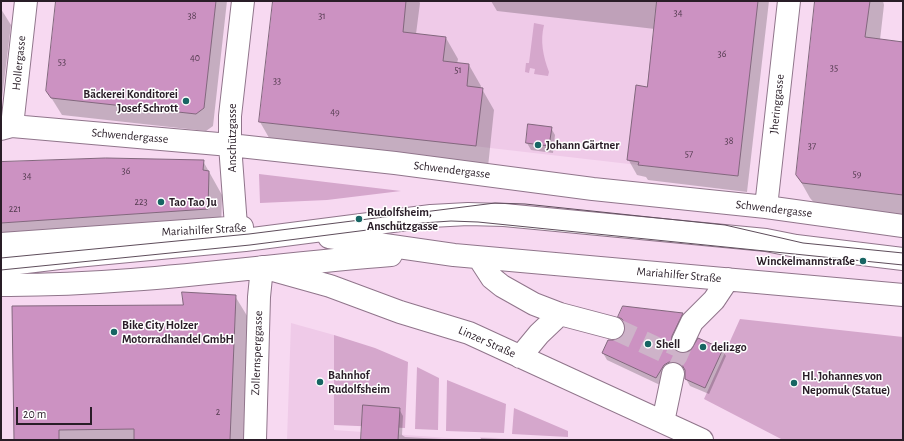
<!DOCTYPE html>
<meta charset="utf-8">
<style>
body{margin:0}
#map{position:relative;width:904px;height:441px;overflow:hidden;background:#f7d9f1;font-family:"Alegreya Sans",sans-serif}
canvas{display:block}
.frame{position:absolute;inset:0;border:2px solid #291d27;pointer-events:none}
.scale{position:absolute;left:16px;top:407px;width:76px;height:18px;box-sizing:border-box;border:2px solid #291d27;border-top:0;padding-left:5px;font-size:12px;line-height:14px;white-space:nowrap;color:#291d27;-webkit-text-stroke:3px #fff;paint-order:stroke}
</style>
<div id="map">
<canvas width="904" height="441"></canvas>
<div class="frame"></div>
<div class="scale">20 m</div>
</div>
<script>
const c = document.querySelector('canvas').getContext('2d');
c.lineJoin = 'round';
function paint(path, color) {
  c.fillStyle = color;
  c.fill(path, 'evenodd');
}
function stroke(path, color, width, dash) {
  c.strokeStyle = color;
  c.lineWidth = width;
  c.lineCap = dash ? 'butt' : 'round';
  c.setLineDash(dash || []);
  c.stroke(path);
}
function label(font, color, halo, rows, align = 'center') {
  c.font = font + ' "Alegreya Sans",sans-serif';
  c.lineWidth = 3;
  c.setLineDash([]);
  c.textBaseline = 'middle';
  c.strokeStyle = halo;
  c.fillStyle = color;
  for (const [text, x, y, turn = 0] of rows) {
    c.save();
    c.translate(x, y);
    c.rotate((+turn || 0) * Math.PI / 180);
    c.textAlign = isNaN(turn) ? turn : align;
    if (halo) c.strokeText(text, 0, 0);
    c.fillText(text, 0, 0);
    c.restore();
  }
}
paint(new Path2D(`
 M 374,1 L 656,1 L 638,165 L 360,133 Z
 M 291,323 L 334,335 L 334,430 L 478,440 L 287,440 Z
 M 480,437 L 537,440 L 480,440 Z`), '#efcae8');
paint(new Path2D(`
 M 534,23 L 544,25 C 540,41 543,56 549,72 L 548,76 L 534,74 L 535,69 L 530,68 L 529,73 L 525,72 L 526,63 L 529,63 Z
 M 259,174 L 401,191 L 327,200 L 260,203 Z
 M 740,319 L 903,337 L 903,440 L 783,440 L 704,399 Z
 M 334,335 L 375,348 L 408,362 L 405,428 L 334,425 Z
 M 417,367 L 439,378 L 438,430 L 415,429 Z
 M 447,380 L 506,404 L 504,433 L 446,431 Z
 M 514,408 L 568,431 L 568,437 L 512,434 Z`), '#d5a7cc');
paint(new Path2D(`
 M 57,1 L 227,1 L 213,126 L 206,131 L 62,115 L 47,91 Z
 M 274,1 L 419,1 L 420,3 L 416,34 L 446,38 L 458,59 L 457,64 L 469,65 L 481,86 L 480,89 L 482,89 L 494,110 L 488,167 L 272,143 L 260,122 Z
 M 491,1 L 769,1 L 747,192 L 648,180 L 646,177 L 637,175 L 628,159 L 648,88 L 655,29 L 497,11 Z
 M 817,1 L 883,1 L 884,5 L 880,40 L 903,43 L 903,215 L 816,205 L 810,198 L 797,175 Z
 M 1,9 L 11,25 L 1,106 Z
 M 529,126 L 551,128 L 555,135 L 553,153 L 531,150 L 527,143 Z
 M 203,161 L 222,195 L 221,232 L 1,245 L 1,163 Z
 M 235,296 L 249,319 L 244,440 L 15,440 L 184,306 Z
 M 624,307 L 683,314 L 687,320 L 675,343 L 674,351 L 685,354 L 722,349 L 726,356 L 709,394 L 690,386 L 686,379 L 686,371 L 681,368 L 660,385 L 607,360 L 603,353 L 608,341 L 617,341 L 623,337 L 626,332 L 626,326 L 623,324 L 619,317 Z
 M 399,409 L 403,416 L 402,435 L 405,437 L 460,440 L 362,440 Z
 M 481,438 L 521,440 L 481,440 Z`), '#0003');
const building = new Path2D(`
 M 56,1 L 216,1 L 204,108 L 196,114 L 51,98 L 46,91 Z
 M 273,1 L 406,1 L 403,32 L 446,37 L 443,61 L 469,64 L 467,86 L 483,88 L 476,146 L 259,122 Z
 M 657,1 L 758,1 L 738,176 L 638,165 L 639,162 L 627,160 L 636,85 L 647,87 Z
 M 815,1 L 870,1 L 865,37 L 903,42 L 903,195 L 802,183 L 796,175 Z
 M 528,124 L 552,127 L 549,146 L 526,143 Z
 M 106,158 L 204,160 L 203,170 L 209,171 L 208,209 L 1,223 L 1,162 Z
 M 182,292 L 236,295 L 230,440 L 134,440 L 134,429 L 59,430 L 59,440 L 14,440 L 12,306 L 183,305 Z
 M 623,306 L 683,313 L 672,336 L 671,342 L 673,348 L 678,352 L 684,353 L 690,351 L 698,338 L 723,349 L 705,388 L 685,379 L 685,370 L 682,365 L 676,362 L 669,362 L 664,365 L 656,378 L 602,353 L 608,340 L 617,340 L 622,336 L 625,332 L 625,324 L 622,319 L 618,317 Z
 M 363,405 L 400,408 L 398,440 L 361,440 Z`);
paint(building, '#cc92c2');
stroke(building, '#82677d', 1);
stroke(new Path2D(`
 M 613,328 L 676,357 L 683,341`), '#ceb3c9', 22, [22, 11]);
const minor = new Path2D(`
 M 243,1 L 230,116 L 230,145 L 236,226 L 244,239
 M 12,126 L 26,1
 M 1,129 L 12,126 L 230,145 L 395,163 L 593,189 L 766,207 L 903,226
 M 766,207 L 789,1
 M 329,237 L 454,255 L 903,295
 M 1,244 L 242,227
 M 479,258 L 492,278 L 502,286 L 534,304 L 560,314 L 613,328
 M 1,265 L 76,256 L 245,240 L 431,216 L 468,214 L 504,215 L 766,240 L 796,246 L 903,259
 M 262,267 L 330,286 L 400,312 L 469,333 L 702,440
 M 1,285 C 132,286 261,265 391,255
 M 683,341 L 692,322 L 714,300 L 728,279
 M 520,357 L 539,334 L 560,314
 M 663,422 L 673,374
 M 255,440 L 259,297 L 262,267`);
stroke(minor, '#90758b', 24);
stroke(minor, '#fff', 22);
stroke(new Path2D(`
 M 1,258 L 249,234 L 495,203 L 525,204 L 725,225 L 803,243 L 903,253
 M 1,270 L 250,245 L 422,223 L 451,221 L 478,222 L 903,265`), '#5e4d5b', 1);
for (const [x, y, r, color] of [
 [186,101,4,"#176563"],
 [538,145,4,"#176563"],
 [161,202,4,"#176563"],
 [359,219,4,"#176563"],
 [863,261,4,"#176563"],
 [114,332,4,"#176563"],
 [648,344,4,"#176563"],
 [703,347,4,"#176563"],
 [320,382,4,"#176563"],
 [794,383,4,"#176563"]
]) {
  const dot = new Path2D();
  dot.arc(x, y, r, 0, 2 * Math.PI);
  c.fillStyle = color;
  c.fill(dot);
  stroke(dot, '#fff', 1.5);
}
label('10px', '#523a4e', null, [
 ["34",678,13],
 ["38",192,16],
 ["31",322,16],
 ["36",722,54],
 ["40",195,58],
 ["53",62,62],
 ["35",834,68],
 ["51",458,70],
 ["33",277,81],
 ["49",335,112],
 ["38",729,141],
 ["37",812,146],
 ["57",689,154],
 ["36",126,171],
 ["59",857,174],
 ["34",27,176],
 ["223",141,202],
 ["221",15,209],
 ["2",218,412]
]);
label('12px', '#291d27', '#fff', [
 ["Hollergasse",19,63,-84],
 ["Jheringgasse",777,104,-84],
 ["Schwendergasse",130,136,5],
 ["Anschützgasse",232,138,-90],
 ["Schwendergasse",452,170,7],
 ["Schwendergasse",774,209,7],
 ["Mariahilfer Straße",204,230,-3],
 ["Mariahilfer Straße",679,275,5],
 ["Linzer Straße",487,342,24],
 ["Zollernsperggasse",257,353,-88]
]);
label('bold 12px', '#291d27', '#fff', [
 ["Bäckerei Konditorei",178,94,"right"],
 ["Josef Schrott",178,108,"right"],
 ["Johann Gärtner",546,145],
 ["Tao Tao Ju",169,202],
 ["Rudolfsheim,",367,212],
 ["Anschützgasse",367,226],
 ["Winckelmannstraße",855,261,"right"],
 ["Bike City Holzer",122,325],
 ["Motorradhandel GmbH",122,339],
 ["Shell",656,344],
 ["deli2go",711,347],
 ["Bahnhof",328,375],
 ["Rudolfsheim",328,389],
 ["Hl. Johannes von",802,376],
 ["Nepomuk (Statue)",802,390]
], 'left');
</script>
